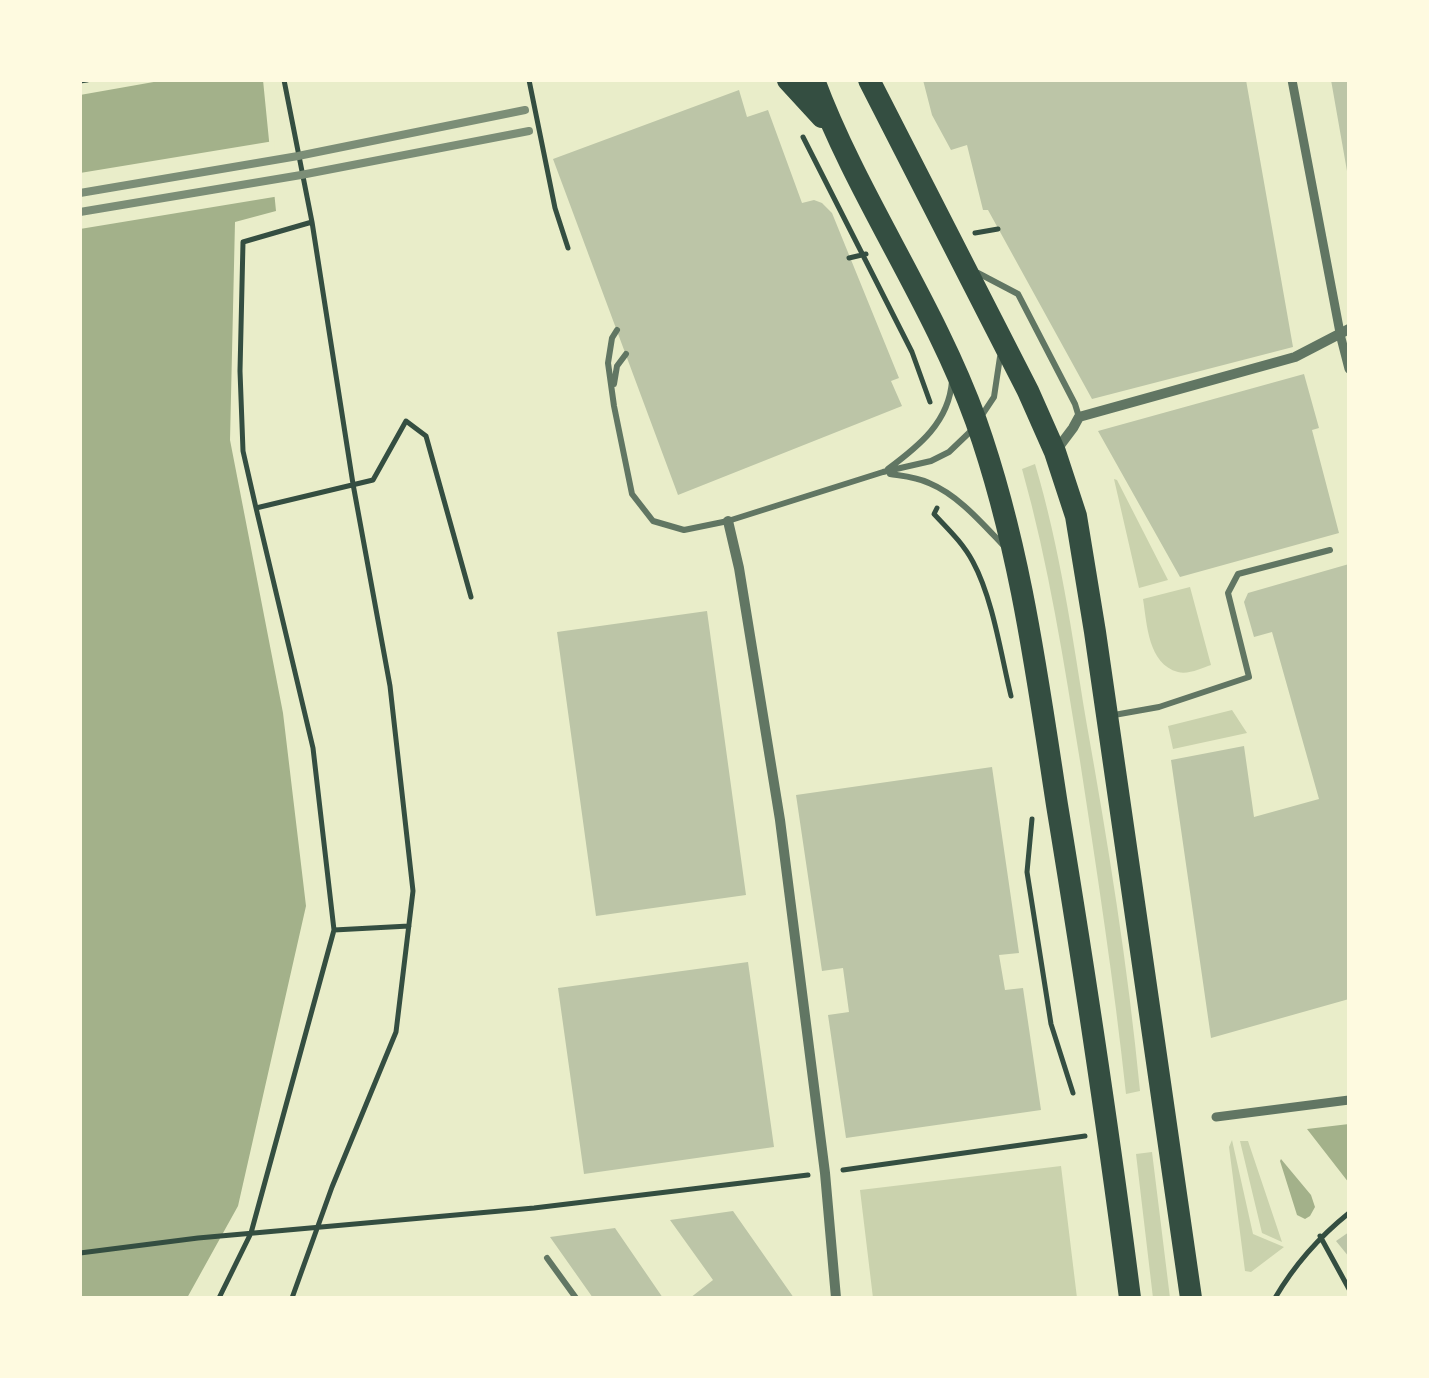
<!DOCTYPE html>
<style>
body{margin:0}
#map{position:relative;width:1429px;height:1378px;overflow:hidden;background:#e9edc9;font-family:Lato,sans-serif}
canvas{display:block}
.frame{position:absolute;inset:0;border:82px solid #fefae0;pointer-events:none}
</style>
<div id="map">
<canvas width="1429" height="1378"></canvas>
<div class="frame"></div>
</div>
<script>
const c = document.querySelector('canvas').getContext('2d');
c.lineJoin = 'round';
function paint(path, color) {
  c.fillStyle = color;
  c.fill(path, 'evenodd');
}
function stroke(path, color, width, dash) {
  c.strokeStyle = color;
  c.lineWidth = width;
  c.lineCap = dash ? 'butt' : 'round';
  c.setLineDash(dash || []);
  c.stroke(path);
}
paint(new Path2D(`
 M 1035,464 C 1060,548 1072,634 1086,720 C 1108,843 1128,966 1140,1091 L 1126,1094 C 1114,982 1097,872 1080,761 C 1064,663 1049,565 1022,469 Z
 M 1114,479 L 1117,480 L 1168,580 L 1139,588 Z
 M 1190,587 L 1211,665 C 1202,668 1188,675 1178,672 C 1148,664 1147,624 1143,599 Z
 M 1232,710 L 1247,733 L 1173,749 L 1168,726 Z
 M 1232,1140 L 1253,1234 L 1284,1247 L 1251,1272 L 1245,1271 L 1229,1147 Z
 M 1240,1141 L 1248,1141 L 1282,1242 L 1262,1233 Z
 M 1152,1152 L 1170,1298 L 1153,1298 L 1136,1154 Z
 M 1061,1166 L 1077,1298 L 873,1298 L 860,1190 Z`), '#cad2ad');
paint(new Path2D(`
 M 80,80 L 263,80 L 276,211 L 235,222 L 230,440 L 283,713 L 306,906 L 238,1206 L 187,1298 L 80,1298 Z
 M 1349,1124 L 1349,1183 L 1307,1129 Z
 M 1281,1159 L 1311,1195 L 1315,1207 L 1310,1216 L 1305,1219 L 1297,1215 L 1280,1161 Z`), '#a3b18a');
paint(new Path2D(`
 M 80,80 L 165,80 L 80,95 Z
 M 274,141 L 280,196 L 80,229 L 80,173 Z`), '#e9edc9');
paint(new Path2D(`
 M 923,80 L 1246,80 L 1293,347 L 1092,399 L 988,210 L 983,210 L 967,145 L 951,150 L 932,115 Z
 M 1331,80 L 1349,80 L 1349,171 L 1347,171 Z
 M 739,90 L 747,117 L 768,110 L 802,203 L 814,200 L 822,203 L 832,213 L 899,378 L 891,381 L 902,406 L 678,495 L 553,159 Z
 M 1304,374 L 1319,428 L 1312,430 L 1339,533 L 1180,577 L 1098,431 Z
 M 1349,564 L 1349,999 L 1211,1038 L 1171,760 L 1244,746 L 1254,817 L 1319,799 L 1272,632 L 1254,637 L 1244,602 L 1248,593 Z
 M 707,611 L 746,895 L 596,916 L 557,632 Z
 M 992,767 L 1019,953 L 999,955 L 1005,990 L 1023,988 L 1041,1110 L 846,1138 L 828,1015 L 849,1012 L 843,968 L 822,971 L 796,795 Z
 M 748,962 L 774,1147 L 584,1174 L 558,988 Z
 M 733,1211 L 794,1298 L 690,1298 L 713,1280 L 670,1220 Z
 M 615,1228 L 663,1298 L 593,1298 L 550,1237 Z
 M 1349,1232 L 1349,1257 L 1336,1241 Z`), '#bcc5a7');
stroke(new Path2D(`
 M 284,80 L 312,222 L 353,484 L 390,686 L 413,891 L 396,1032 L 332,1187 L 292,1298
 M 529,80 L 555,208 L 568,248
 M 80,81 L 87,80
 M 803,137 L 912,352 L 930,402
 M 312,222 L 243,242 L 240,371 L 243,451 L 256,508 L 373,480 L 406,421 L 426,436 L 471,597
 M 975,233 L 998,229
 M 849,258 L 866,254
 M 937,508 L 934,514 C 948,529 963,543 973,562 C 993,599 1001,655 1011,696
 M 1032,819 L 1027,872 L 1051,1024 L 1073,1093
 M 334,930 L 409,926
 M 843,1170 L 1085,1136
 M 1320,1236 L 1349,1289
 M 80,1253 L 198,1238 L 534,1208 L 808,1175
 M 219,1298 L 251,1233 L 334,930 L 313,748 L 256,508
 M 1275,1298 C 1295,1264 1319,1237 1349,1213`), '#344e41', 5);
stroke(new Path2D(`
 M 978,273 L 1018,294 L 1075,404 L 1079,417
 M 617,330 L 612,338 L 608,363 L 614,406 L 632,494 L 653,521 L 684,530 L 728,521 L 883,472 L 931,461 L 949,452 L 972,430
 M 614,384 L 617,366 L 626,354
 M 982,415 L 994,397 L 1000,357
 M 888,469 C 919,446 949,422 952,381
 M 890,474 C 903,476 917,477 929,483 C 958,495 981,522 1003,545
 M 1114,715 L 1159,707 L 1249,677 L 1228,593 L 1238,574 L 1330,550
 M 547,1258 L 576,1298`), '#617663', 6);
stroke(new Path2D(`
 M 1292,80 L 1341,338 L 1349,369
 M 1216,1117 L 1349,1100`), '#617663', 9);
stroke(new Path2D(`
 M 1055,452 L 1073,428 L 1079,417 L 1295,357 L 1349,329
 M 728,521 L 739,568 L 780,820 L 825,1173 L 836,1298`), '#617663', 10);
stroke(new Path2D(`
 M 788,80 L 822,117
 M 814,80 C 858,198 933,302 976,421 C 1020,545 1037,675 1057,805 C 1084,969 1109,1133 1130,1298
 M 869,80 L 1028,391 L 1055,452 L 1076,516 L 1095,632 L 1191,1298`), '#344e41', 22);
stroke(new Path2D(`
 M 80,193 L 298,156 L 525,110
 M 80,212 L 301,175 L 529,131`), '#7c8e77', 8);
</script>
